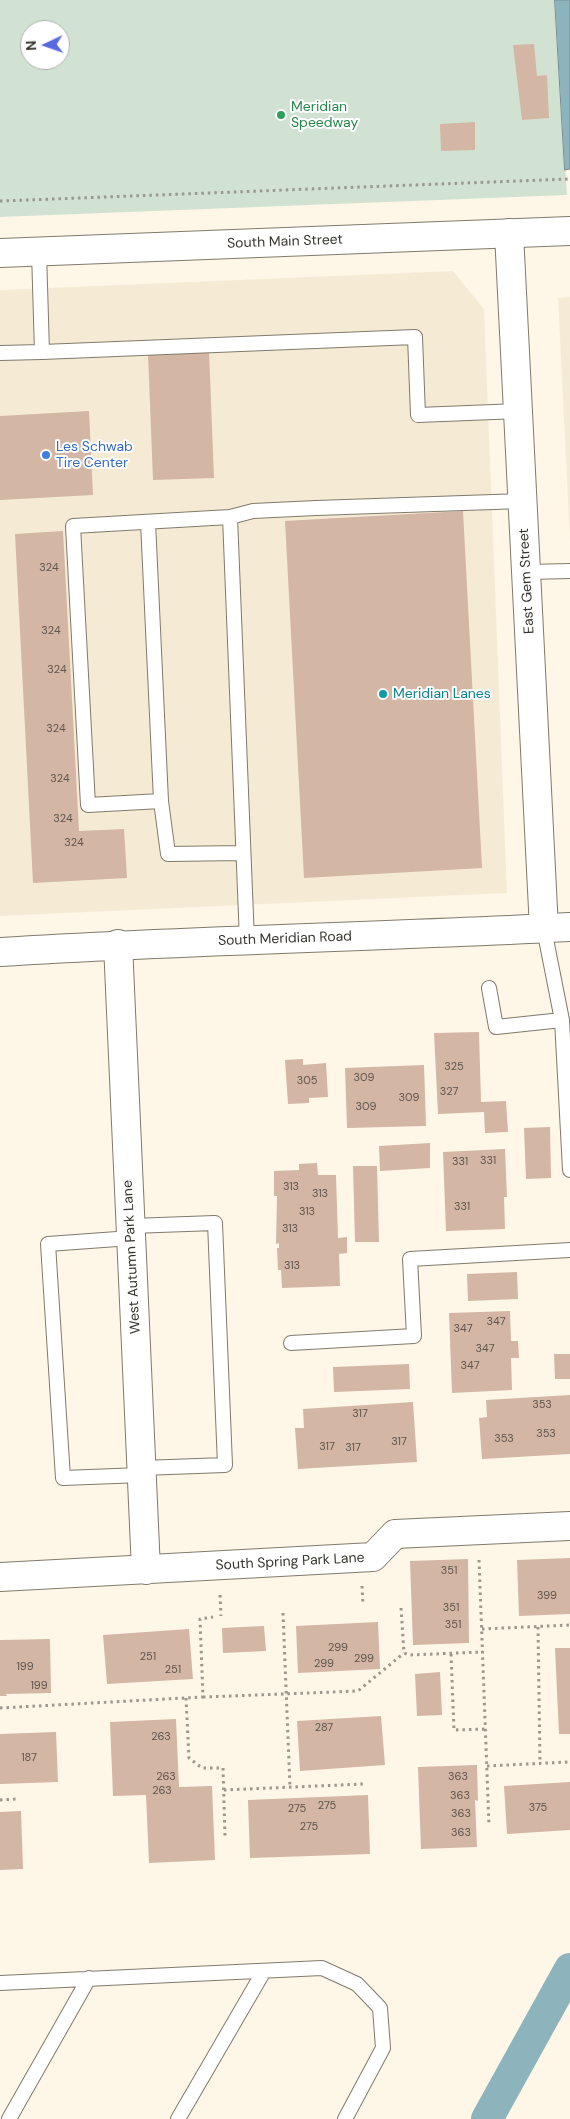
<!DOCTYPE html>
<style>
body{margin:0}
#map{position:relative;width:570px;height:2119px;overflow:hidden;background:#fef7e8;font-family:"DM Sans",sans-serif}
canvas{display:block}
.north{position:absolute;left:20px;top:20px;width:50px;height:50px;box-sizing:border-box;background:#fff;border:1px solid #afaeac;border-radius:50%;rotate:267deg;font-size:14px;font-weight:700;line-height:20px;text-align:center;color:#37352f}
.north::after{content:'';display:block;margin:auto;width:18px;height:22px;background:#5969df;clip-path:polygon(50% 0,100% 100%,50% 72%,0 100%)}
</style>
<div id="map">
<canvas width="570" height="2119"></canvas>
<div class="north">N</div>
</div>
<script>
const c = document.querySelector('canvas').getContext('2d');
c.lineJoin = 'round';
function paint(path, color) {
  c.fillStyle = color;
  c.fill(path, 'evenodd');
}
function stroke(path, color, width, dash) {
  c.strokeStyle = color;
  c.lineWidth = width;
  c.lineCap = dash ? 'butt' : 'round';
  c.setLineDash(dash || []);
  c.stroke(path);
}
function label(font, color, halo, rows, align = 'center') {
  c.font = font + ' "DM Sans",sans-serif';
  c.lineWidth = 4;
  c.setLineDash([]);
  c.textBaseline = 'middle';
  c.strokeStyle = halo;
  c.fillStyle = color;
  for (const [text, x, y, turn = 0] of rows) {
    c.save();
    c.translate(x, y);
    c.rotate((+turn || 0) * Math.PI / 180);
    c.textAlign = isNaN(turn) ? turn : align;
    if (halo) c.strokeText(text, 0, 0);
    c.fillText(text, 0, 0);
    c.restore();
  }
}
paint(new Path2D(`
 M 453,271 L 484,309 L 507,893 L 0,916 L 0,290 Z
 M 570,297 L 570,541 L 558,298 Z`), '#f5ebd5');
paint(new Path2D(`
 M 0,0 L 555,0 L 567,195 L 0,217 ZM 30,30 L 60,30 L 60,60 L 30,60 Z`), '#d1e2d3');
const water = new Path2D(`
 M 555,0 L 570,0 L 570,169 L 565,170 Z`);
paint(water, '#8db4bc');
stroke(water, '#738e92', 1);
stroke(new Path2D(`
 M 487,2119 L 570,1969`), '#8db4bc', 32);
paint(new Path2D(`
 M 534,44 L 537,76 L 547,75 L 549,118 L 522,120 L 513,45 Z
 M 475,122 L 475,150 L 441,151 L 440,124 Z
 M 209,351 L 214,478 L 153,480 L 148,354 Z
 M 89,411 L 93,495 L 0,500 L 0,416 Z
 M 463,511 L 482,868 L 304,878 L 285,521 Z
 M 63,531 L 79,831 L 124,829 L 127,878 L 33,883 L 15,534 Z
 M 479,1032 L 481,1102 L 506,1101 L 508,1132 L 485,1133 L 484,1112 L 438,1114 L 434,1033 Z
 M 303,1059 L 303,1065 L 326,1063 L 328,1097 L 309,1098 L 309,1103 L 288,1104 L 285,1060 Z
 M 424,1065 L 426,1126 L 347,1128 L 345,1068 Z
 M 550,1127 L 551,1178 L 526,1179 L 524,1128 Z
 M 430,1143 L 430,1168 L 380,1171 L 379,1146 Z
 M 505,1149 L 507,1197 L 504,1197 L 505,1229 L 446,1231 L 443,1152 Z
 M 317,1163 L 318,1175 L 336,1175 L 338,1238 L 347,1237 L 347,1253 L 339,1254 L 340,1286 L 282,1288 L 281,1270 L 278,1270 L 277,1248 L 279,1248 L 279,1243 L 276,1244 L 277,1196 L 274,1196 L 274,1171 L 299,1170 L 299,1164 Z
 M 353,1166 L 377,1166 L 379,1242 L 355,1242 Z
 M 517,1272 L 518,1299 L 468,1301 L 467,1274 Z
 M 510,1311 L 511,1341 L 518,1341 L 519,1358 L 511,1358 L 512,1390 L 452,1393 L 449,1313 Z
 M 554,1354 L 570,1354 L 570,1379 L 555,1379 Z
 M 409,1364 L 410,1389 L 334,1392 L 333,1367 Z
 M 570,1395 L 570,1454 L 482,1459 L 479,1418 L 487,1417 L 486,1400 Z
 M 413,1402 L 417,1462 L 298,1469 L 295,1428 L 304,1428 L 303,1409 Z
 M 570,1558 L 570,1614 L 519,1616 L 517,1560 Z
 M 468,1559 L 469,1643 L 413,1645 L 410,1561 Z
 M 378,1622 L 380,1669 L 298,1673 L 296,1626 Z
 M 264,1626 L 266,1651 L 223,1653 L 222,1628 Z
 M 189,1629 L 193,1679 L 107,1684 L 103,1635 Z
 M 50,1639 L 51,1693 L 6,1694 L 7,1696 L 0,1696 L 0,1640 Z
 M 555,1648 L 570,1648 L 570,1734 L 559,1734 Z
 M 440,1672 L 442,1715 L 417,1716 L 415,1674 Z
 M 381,1716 L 385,1765 L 300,1771 L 297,1721 Z
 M 176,1719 L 179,1787 L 212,1786 L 215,1860 L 149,1863 L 146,1795 L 113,1796 L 110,1722 Z
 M 56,1732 L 58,1782 L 0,1784 L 0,1734 Z
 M 477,1765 L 478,1801 L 475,1800 L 477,1847 L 421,1849 L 418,1767 Z
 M 570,1782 L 570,1830 L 507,1834 L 504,1786 Z
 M 368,1795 L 370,1854 L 250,1858 L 248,1800 Z
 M 21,1811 L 23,1869 L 0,1870 L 0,1812 Z`), '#d3b6a3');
const service = new Path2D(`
 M 42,352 L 415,337 L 418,415 L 519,411
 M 0,353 L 42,352 L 39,252
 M 230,517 L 253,511 L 316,508 L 523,501
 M 148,522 L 161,801
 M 527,572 L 570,571
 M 242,853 L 168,854 L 161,801 L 88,805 L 73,526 L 230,517 L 247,941
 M 544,929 L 562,1020 L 570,1170
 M 489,988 L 496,1027 L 562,1020
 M 131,1226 L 215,1223 L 225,1465 L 142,1468
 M 131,1238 L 48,1244 L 63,1478 L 142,1475
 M 291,1343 L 414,1336 L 410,1259 L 570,1250
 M 0,1983 L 322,1968 L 357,1984 L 380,2008 L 383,2048 L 345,2119
 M 9,2119 L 89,1978
 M 178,2119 L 264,1971`);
const minor = new Path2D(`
 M 509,233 L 544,929
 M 118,944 L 146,1570
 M 0,1577 L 373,1557 L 395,1534 L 570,1526`);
const primary = new Path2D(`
 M 0,253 L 570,231
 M 0,952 C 190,940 380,937 570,927`);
stroke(service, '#807a6c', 16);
stroke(minor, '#807a6c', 30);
stroke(primary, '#807a6c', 30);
stroke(new Path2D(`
 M 0,201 L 570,179
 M 479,1560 L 489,1826
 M 362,1586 L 363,1605
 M 220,1595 L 221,1616
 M 401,1608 L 404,1653 L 409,1655 L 483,1652
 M 283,1613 L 290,1787
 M 538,1627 L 540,1764
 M 482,1629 L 570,1625
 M 451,1654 L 454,1730 L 486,1729
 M 203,1697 L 358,1691 L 404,1653
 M 186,1698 L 189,1758 L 202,1768 L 223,1768 L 225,1837
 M 0,1708 L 203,1697 L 200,1619 L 213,1617
 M 487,1766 L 568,1762
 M 224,1790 L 363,1784
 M 0,1800 L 17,1799`), '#9b978c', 3, [2.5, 4]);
stroke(service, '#fff', 14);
stroke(minor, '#fff', 28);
stroke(primary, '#fff', 28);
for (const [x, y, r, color] of [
 [281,115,5,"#2e9e5b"],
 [46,455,5,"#3f7fe0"],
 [383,694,5,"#0f9aa8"]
]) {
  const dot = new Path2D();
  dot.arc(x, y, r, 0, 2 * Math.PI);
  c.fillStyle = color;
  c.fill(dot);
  stroke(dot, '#fff', 2);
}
label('11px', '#5e554c', null, [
 ["324",49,568],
 ["324",51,631],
 ["324",57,670],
 ["324",56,729],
 ["324",60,779],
 ["324",63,819],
 ["324",74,843],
 ["325",454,1067],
 ["309",364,1078],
 ["305",307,1081],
 ["327",449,1092],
 ["309",409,1098],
 ["309",366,1107],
 ["331",488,1161],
 ["331",460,1162],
 ["313",291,1187],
 ["313",320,1194],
 ["331",462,1207],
 ["313",307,1212],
 ["313",290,1229],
 ["313",292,1266],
 ["347",496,1322],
 ["347",463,1329],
 ["347",485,1349],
 ["347",470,1366],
 ["353",542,1405],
 ["317",360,1414],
 ["353",546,1434],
 ["353",504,1439],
 ["317",399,1442],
 ["317",327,1447],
 ["317",353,1448],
 ["351",449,1571],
 ["399",547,1596],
 ["351",451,1608],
 ["351",453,1625],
 ["299",338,1648],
 ["251",148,1657],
 ["299",364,1659],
 ["299",324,1664],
 ["199",25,1667],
 ["251",173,1670],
 ["199",39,1686],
 ["287",324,1728],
 ["263",161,1737],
 ["187",29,1758],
 ["263",166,1777],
 ["363",458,1777],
 ["263",162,1791],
 ["363",460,1796],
 ["275",327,1806],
 ["375",538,1808],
 ["275",297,1809],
 ["363",461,1814],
 ["275",309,1827],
 ["363",461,1833]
]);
label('14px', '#27864d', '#fff', [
 ["Meridian",291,107],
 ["Speedway",291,123]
], 'left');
label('14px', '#37352f', '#fff', [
 ["South Main Street",285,242,-2],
 ["East Gem Street",527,581,-93],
 ["South Meridian Road",285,939,-2],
 ["West Autumn Park Lane",132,1257,-93],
 ["South Spring Park Lane",290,1562,-3]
]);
label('14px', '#366cbe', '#fff', [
 ["Les Schwab",56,447],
 ["Tire Center",56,463]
], 'left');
label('14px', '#0d838f', '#fff', [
 ["Meridian Lanes",393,694]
], 'left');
</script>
